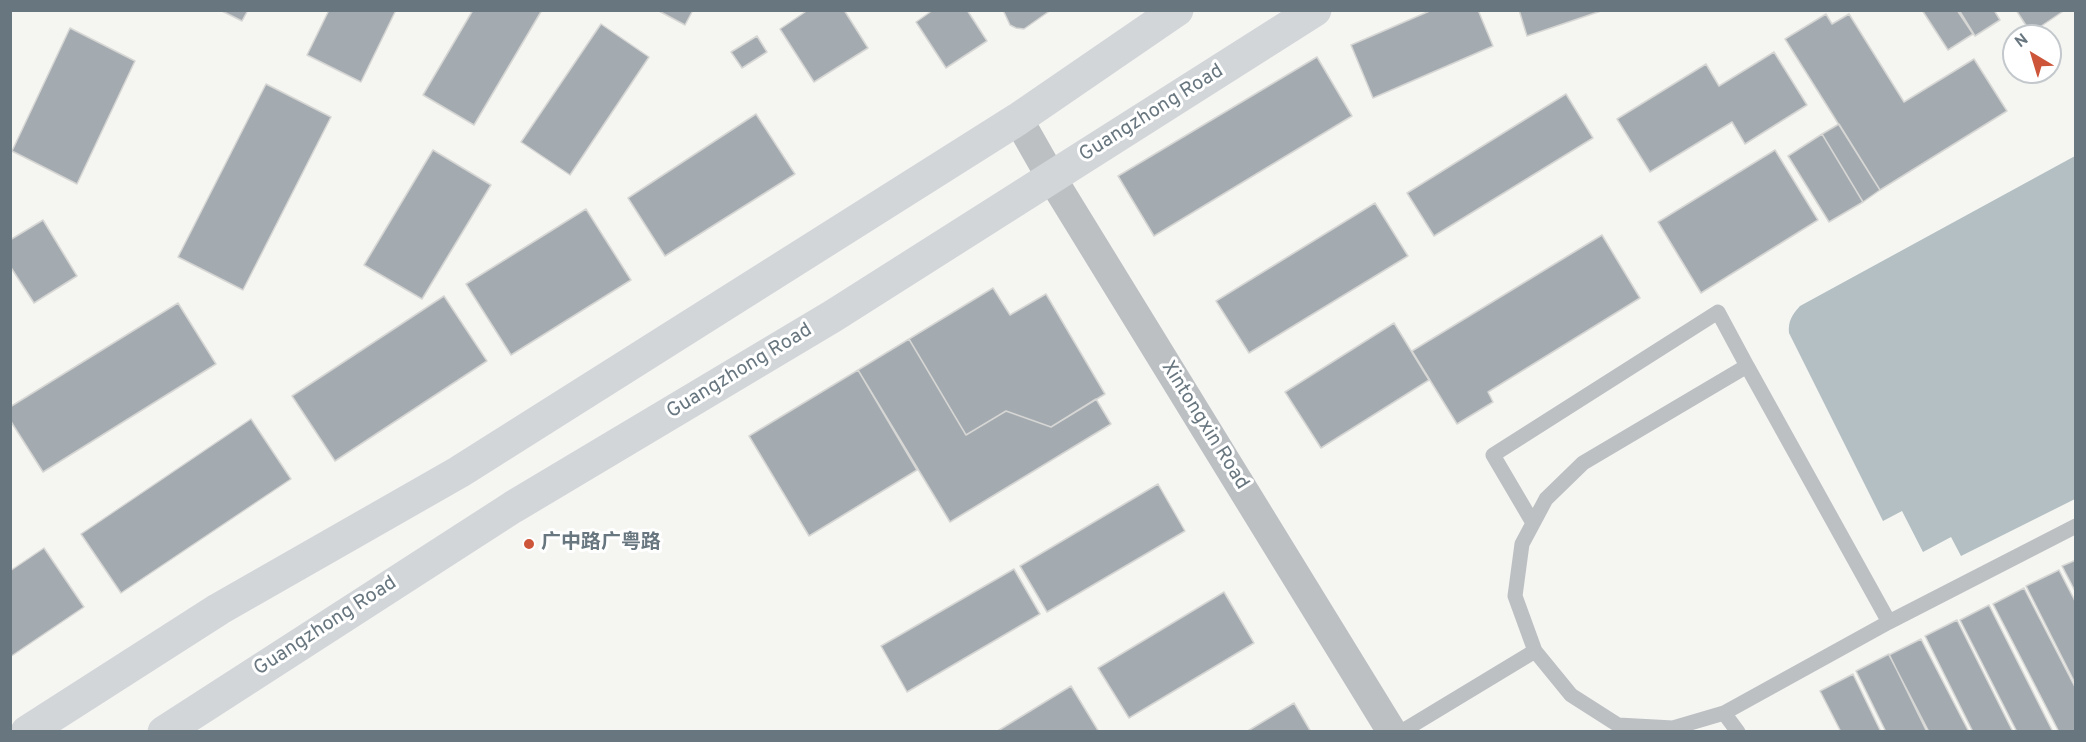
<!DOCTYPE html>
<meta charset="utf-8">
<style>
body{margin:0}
#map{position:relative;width:2086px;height:742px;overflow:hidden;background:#f5f5f2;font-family:Overpass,sans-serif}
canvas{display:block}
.frame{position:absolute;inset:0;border:12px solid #68767f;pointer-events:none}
.north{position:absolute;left:2002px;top:24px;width:60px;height:60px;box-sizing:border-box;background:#fff;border:2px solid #c3c8cc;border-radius:50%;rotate:322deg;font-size:16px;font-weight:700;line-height:24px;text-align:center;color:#68767f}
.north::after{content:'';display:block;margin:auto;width:21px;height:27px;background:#cd553a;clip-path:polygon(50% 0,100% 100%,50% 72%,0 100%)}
</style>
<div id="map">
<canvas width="2086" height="742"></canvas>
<div class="frame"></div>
<div class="north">N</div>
</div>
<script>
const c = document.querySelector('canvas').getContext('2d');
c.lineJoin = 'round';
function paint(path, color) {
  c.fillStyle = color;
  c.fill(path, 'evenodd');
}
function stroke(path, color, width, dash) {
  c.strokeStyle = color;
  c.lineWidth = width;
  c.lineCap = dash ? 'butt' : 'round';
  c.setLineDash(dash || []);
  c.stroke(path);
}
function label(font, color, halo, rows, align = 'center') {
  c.font = font + ' Overpass,"Noto Sans SC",sans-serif';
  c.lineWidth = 6;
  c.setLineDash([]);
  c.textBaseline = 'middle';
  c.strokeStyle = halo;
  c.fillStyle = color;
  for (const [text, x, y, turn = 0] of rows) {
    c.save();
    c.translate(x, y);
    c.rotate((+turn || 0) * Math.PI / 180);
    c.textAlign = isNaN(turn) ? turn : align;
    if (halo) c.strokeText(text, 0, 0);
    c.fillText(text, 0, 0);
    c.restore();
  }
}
paint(new Path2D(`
 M 2075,156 L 2075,499 L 1961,556 L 1951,537 L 1923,552 L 1902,511 L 1883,521 L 1789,333 C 1788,321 1792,315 1800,306 Z`), '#b3bfc2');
const building = new Path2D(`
 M 220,10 L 248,10 L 242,21 Z
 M 329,10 L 396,10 L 361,82 L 307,55 Z
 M 473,10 L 542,10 L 474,125 L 423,95 Z
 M 657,10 L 693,10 L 685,25 Z
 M 808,10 L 844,10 L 868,48 L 814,82 L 780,29 Z
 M 933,10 L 967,10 L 987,41 L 946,68 L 916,22 Z
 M 1003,10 L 1051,10 L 1024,29 L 1016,28 L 1010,25 Z
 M 1432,10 L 1478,10 L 1493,46 L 1373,98 L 1351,45 Z
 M 1519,10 L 1604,10 L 1527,36 Z
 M 1922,10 L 1957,10 L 1973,34 L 1948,50 Z
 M 1959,10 L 1994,10 L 2000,20 L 1975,36 Z
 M 2016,10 L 2065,10 L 2031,33 Z
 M 1826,14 L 1832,24 L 1849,14 L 1904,102 L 1974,59 L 2007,111 L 1880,190 L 1785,39 Z
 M 601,24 L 649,57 L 570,175 L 521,142 Z
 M 70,28 L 135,61 L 77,184 L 12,151 Z
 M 757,36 L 767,52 L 742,68 L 731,52 Z
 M 1774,52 L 1807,105 L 1745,144 L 1732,122 L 1650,172 L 1617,119 L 1706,64 L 1719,86 Z
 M 1317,57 L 1352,116 L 1154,236 L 1118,176 Z
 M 266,84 L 331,117 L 243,290 L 178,257 Z
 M 1566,94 L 1593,138 L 1434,236 L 1407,193 Z
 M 756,114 L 795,174 L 665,256 L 628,198 Z
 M 1839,124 L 1880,190 L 1863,202 L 1822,134 Z
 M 1822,134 L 1863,202 L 1829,222 L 1788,156 Z
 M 433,150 L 491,185 L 422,299 L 364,265 Z
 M 1775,150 L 1818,220 L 1701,293 L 1658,222 Z
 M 1375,203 L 1408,256 L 1249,353 L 1216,301 Z
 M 586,209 L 631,280 L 511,355 L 466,284 Z
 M 43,220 L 77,276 L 34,303 L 10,266 L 10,240 Z
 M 1602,235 L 1640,298 L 1488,392 L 1493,402 L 1457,424 L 1412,351 Z
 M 993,288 L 1010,315 L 1046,294 L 1105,394 L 1051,427 L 1006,411 L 966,435 L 909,339 Z
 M 444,296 L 487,361 L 335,461 L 292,396 Z
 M 178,303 L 216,364 L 43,472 L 10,420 L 10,407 Z
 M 1394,323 L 1429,380 L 1321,448 L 1285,392 Z
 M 909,339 L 966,435 L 1006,411 L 1051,427 L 1096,399 L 1111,424 L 950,522 L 858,370 Z
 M 858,370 L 917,470 L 809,536 L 749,436 Z
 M 251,419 L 291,479 L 121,593 L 81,534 Z
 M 1158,484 L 1185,531 L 1047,612 L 1020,566 Z
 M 44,548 L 84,607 L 10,657 L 10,571 Z
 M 2076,560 L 2076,593 L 2062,566 Z
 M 1014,569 L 1040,614 L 907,692 L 881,646 Z
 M 2059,570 L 2076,603 L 2076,685 L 2026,586 Z
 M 2024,588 L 2076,689 L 2076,732 L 2059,732 L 1993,604 Z
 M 1224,592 L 1254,643 L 1129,718 L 1098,668 Z
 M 1989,605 L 2053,732 L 2017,732 L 1960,620 Z
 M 1957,620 L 2013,732 L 1973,732 L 1925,636 Z
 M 1921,639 L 1969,732 L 1929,732 L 1889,655 Z
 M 1889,654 L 1927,732 L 1886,732 L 1856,671 Z
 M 1853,674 L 1881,732 L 1841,732 L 1820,691 Z
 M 1071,686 L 1099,732 L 996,732 Z
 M 1294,703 L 1311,732 L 1246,732 Z`);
paint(building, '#a4abb0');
stroke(building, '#d6d6d4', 1.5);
stroke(new Path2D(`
 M 1747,366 L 1889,622 L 1724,713 L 1673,728 L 1618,725 L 1571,695 L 1535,651 L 1515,596 L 1522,544 L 1546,499 L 1583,463 Z
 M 1533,523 L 1493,455 L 1718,312 L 1747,366
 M 1889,622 L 2076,526
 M 1724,713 L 1738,732
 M 1401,732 L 1535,651`), '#bcc0c3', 15);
stroke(new Path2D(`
 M 1018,119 L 1051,177 L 1392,732`), '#bcc0c3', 30);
stroke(new Path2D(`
 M 27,732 L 219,609 L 459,472 L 1018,119 L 1177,10
 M 164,732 L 513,507 L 833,316 L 1315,10`), '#d2d6d9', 33);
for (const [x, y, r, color] of [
 [529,544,6,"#cd553a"]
]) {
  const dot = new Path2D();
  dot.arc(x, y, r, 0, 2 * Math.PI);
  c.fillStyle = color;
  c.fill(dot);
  stroke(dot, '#fff', 2);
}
label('20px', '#68767f', '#fff', [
 ["Guangzhong Road",1152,114,-32],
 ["Guangzhong Road",740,372,-31],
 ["Xintongxin Road",1204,426,58],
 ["Guangzhong Road",326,627,-33]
]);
label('bold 20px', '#68767f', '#fff', [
 ["广中路广粤路",541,544]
], 'left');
</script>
